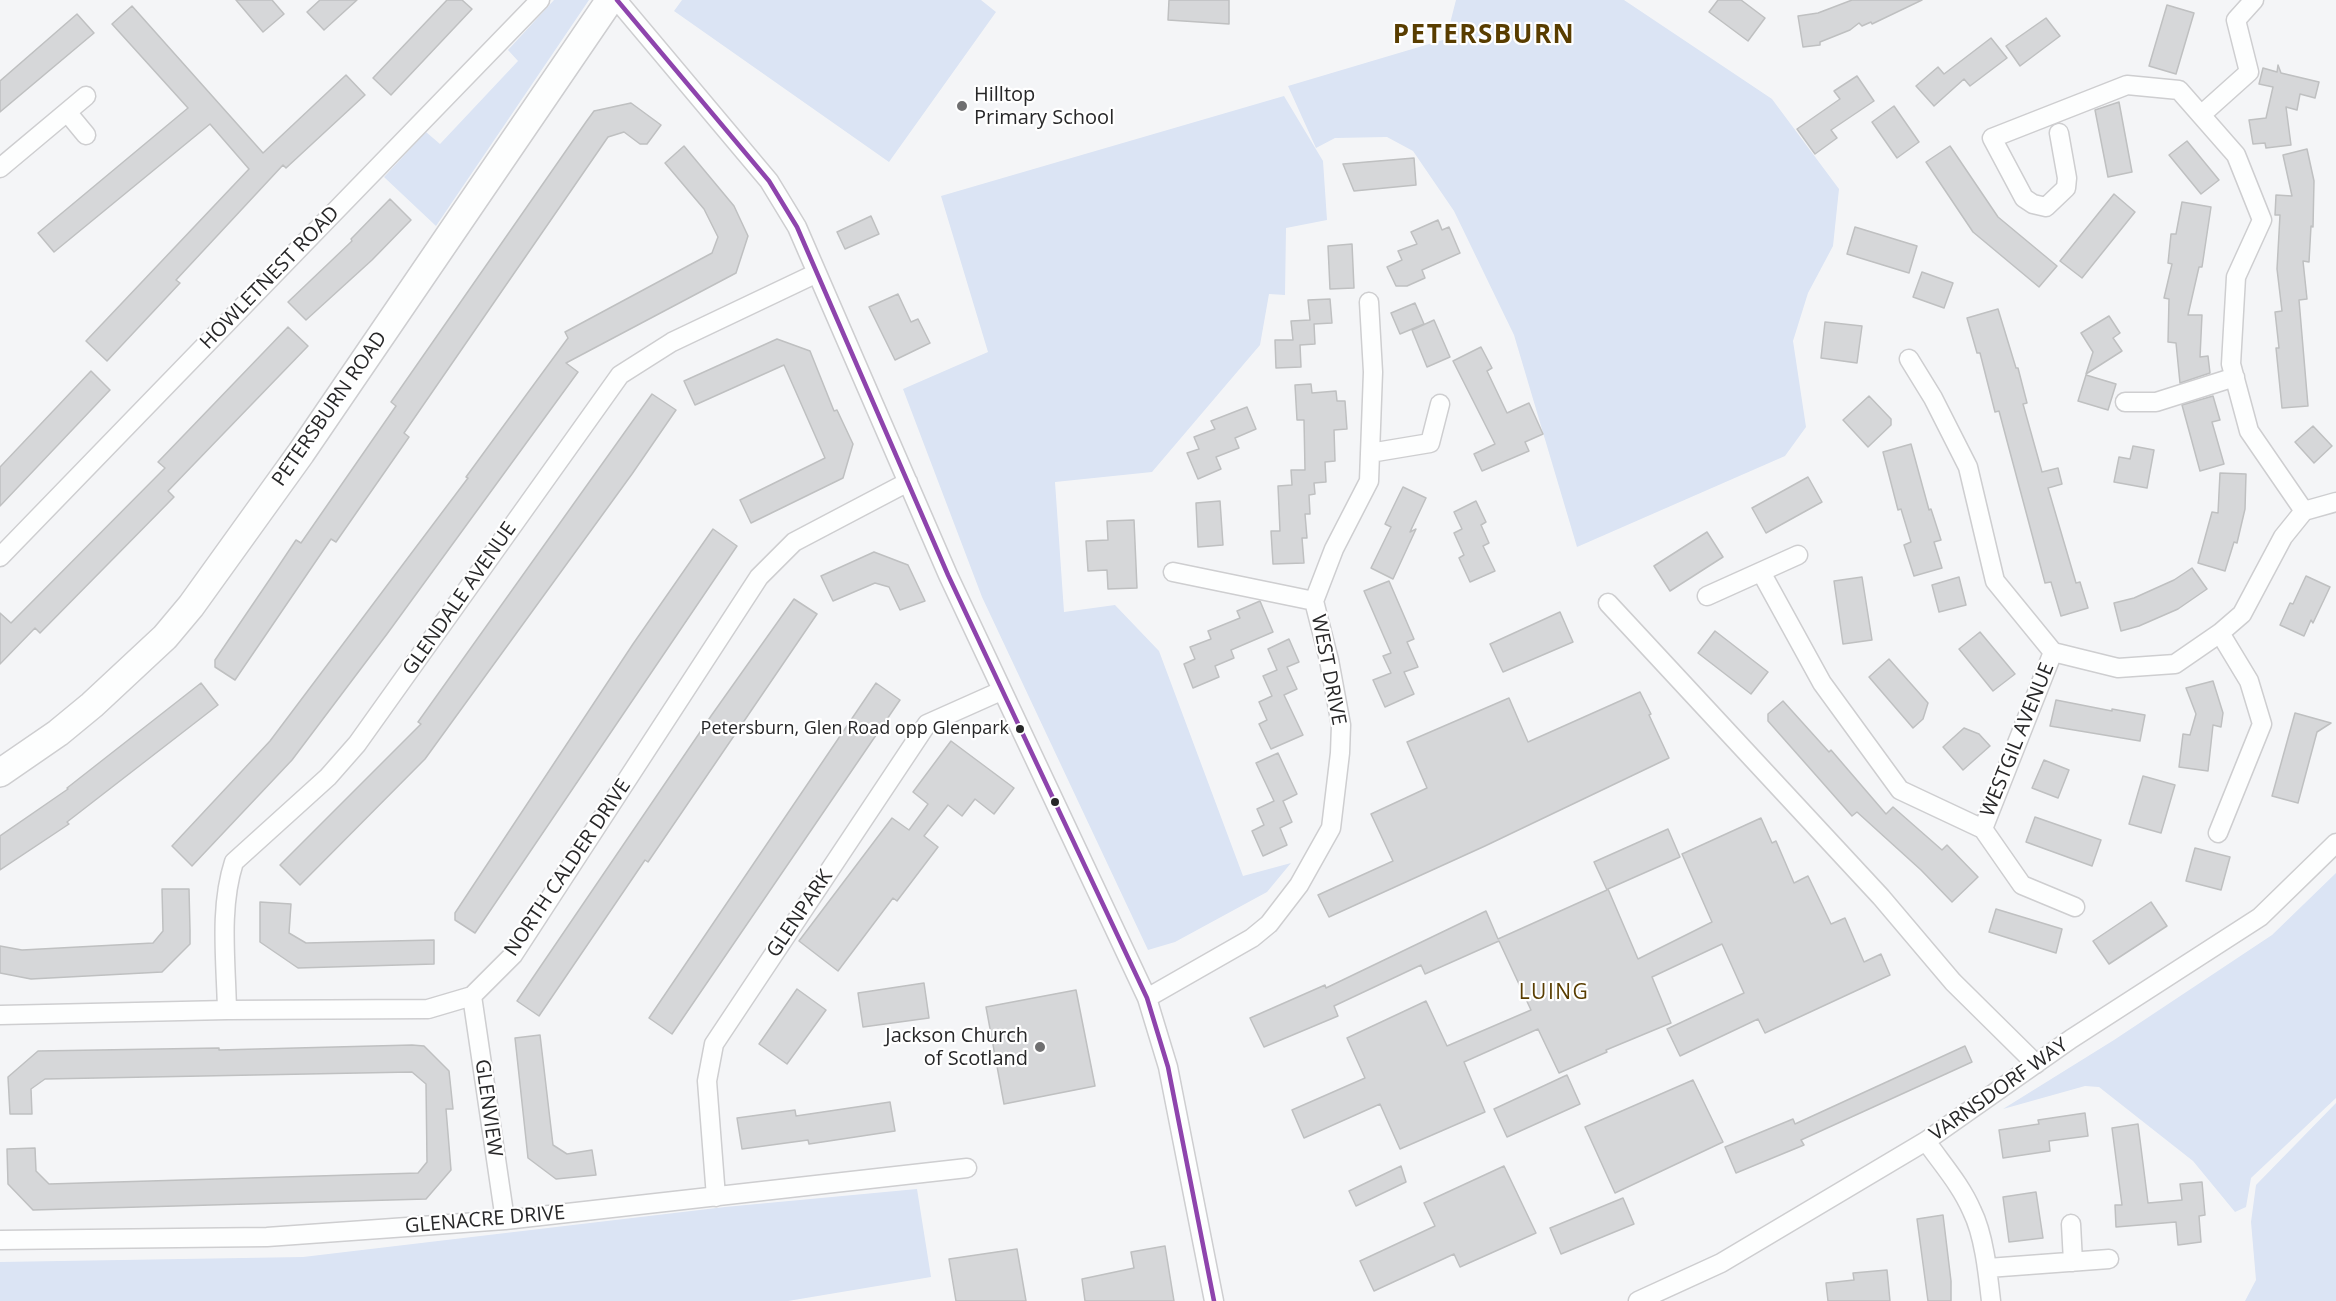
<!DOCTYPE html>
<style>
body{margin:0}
canvas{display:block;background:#f4f5f7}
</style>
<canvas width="2336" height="1301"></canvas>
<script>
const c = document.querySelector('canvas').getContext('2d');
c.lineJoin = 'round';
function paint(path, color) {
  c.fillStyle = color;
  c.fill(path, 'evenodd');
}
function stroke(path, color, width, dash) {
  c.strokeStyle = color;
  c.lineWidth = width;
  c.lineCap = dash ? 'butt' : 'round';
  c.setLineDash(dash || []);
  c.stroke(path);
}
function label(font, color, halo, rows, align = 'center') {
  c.font = font + ' "Open Sans",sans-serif';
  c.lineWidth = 4.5;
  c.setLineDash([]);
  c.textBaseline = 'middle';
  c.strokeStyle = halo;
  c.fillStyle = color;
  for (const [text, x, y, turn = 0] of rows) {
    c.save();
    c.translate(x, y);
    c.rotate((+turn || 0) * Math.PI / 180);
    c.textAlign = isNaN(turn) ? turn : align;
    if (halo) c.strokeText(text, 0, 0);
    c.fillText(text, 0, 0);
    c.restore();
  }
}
paint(new Path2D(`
 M 554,0 L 589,0 L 436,226 L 384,177 L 426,132 L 440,144 L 518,61 L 508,50 Z
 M 682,0 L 981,0 L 996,12 L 889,162 L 674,11 Z
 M 1456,0 L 1624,0 L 1772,99 L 1839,189 L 1833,246 L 1808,293 L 1793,341 L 1806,427 L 1785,456 L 1577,547 L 1514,335 L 1454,211 L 1413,151 L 1387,137 L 1335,138 L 1316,148 L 1288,86 L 1446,39 Z
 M 1284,96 L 1323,161 L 1327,220 L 1286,228 L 1285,295 L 1269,294 L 1260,345 L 1152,472 L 1055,482 L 1064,612 L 1115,605 L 1159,651 L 1243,876 L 1291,863 L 1267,892 L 1175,942 L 1148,950 L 982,597 L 903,389 L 988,352 L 941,196 Z
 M 2336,873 L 2336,1098 L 2251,1178 L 2246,1207 L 2235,1212 L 2193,1161 L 2099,1087 L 2085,1086 L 2003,1109 L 2114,1040 L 2272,935 Z
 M 2336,1103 L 2336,1301 L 2245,1301 L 2256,1280 L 2251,1222 L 2256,1185 Z
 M 917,1189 L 931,1277 L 788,1301 L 0,1301 L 0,1262 L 303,1257 L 725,1207 Z`), '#dbe4f4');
const building = new Path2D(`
 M 236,0 L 272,0 L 284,14 L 263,32 Z
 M 320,0 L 357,0 L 324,30 L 307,12 Z
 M 447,0 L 462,0 L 472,9 L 391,95 L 373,78 Z
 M 1169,0 L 1229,0 L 1229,24 L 1168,20 Z
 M 1718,0 L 1741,0 L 1765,18 L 1748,41 L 1709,12 Z
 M 1852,0 L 1922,0 L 1872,24 L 1871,22 L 1862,26 L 1859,23 L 1850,30 L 1820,42 L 1820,45 L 1803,47 L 1798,16 L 1818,13 Z
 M 2167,5 L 2194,13 L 2176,74 L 2149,66 Z
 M 132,6 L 263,153 L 346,75 L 365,95 L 286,168 L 283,165 L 176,280 L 180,283 L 107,361 L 86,341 L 249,169 L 210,124 L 54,252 L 38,233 L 188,108 L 112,24 Z
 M 77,14 L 94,33 L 0,112 L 0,81 Z
 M 2046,18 L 2060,36 L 2020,66 L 2006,46 Z
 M 1991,38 L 2007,58 L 1970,86 L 1964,79 L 1934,106 L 1916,86 L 1938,67 L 1944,74 Z
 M 2278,65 L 2281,73 L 2319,82 L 2315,98 L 2300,94 L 2297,110 L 2286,107 L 2291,145 L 2266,148 L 2265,143 L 2253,144 L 2249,120 L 2266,118 L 2273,87 L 2259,84 L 2263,68 L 2277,72 Z
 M 1857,76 L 1874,101 L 1831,130 L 1837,138 L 1815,154 L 1797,129 L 1840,99 L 1834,91 Z
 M 2119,102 L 2132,172 L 2108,177 L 2095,110 Z
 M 631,103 L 661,125 L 647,144 L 640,144 L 624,132 L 608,137 L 404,433 L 409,437 L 336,542 L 331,539 L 235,680 L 215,667 L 215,660 L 272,576 L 296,540 L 301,543 L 396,406 L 391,402 L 586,122 L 594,111 Z
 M 1894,106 L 1919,142 L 1897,158 L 1872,122 Z
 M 2187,141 L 2219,180 L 2201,194 L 2169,155 Z
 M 684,146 L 734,206 L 748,236 L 736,273 L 566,363 L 578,372 L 387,634 L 292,760 L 192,866 L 172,846 L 270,741 L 468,478 L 466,477 L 568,338 L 565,332 L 712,253 L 718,237 L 704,209 L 665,163 Z
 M 1950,146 L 1998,217 L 2057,266 L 2039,287 L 1973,232 L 1926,162 Z
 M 2307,149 L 2314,181 L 2313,227 L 2311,226 L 2309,262 L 2303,261 L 2307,299 L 2299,300 L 2308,406 L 2282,408 L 2276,348 L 2279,348 L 2275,312 L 2282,311 L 2277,269 L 2280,215 L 2275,215 L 2276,195 L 2292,196 L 2283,155 Z
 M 1414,158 L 1416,185 L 1354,191 L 1343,164 Z
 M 2114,194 L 2135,212 L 2082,278 L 2060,261 Z
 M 390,199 L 411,220 L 372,260 L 306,320 L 288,302 L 352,241 L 351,239 Z
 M 2182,202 L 2211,207 L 2202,267 L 2199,267 L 2188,315 L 2202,315 L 2200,357 L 2208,356 L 2210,373 L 2180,383 L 2176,343 L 2168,342 L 2169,299 L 2164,298 L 2172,264 L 2168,263 L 2171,234 L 2176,234 Z
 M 871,216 L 879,234 L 845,249 L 837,232 Z
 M 1438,220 L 1442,230 L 1449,227 L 1460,253 L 1422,270 L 1425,278 L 1407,286 L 1396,286 L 1387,267 L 1402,260 L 1398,251 L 1417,244 L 1411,232 Z
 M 1855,227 L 1917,246 L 1909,273 L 1847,254 Z
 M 1352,244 L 1354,288 L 1330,289 L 1328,246 Z
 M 1922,272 L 1953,283 L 1944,308 L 1913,297 Z
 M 898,294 L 911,322 L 918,319 L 930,343 L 895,360 L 869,307 Z
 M 1330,299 L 1332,323 L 1314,324 L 1315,344 L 1300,345 L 1301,367 L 1276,368 L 1275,340 L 1293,340 L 1291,321 L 1310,320 L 1308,300 Z
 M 1415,303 L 1424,324 L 1400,334 L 1391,313 Z
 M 1998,309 L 2016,368 L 2018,368 L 2027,403 L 2023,404 L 2042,472 L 2058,468 L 2062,484 L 2048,488 L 2076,583 L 2080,582 L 2088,608 L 2061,616 L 2051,582 L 2045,583 L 1999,411 L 1995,412 L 1980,353 L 1977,353 L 1967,318 Z
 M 2109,316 L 2120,333 L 2113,338 L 2122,351 L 2086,374 L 2093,352 L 2081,333 Z
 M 1434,320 L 1450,357 L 1427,367 L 1412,330 Z
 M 1825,322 L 1862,326 L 1857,363 L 1821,358 Z
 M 288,327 L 308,346 L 168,491 L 174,497 L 40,633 L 35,628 L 0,664 L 0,613 L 11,623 L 165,468 L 158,462 Z
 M 777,339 L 810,351 L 834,411 L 837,410 L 853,444 L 843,478 L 751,523 L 740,500 L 825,458 L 784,365 L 695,405 L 684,381 Z
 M 1481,347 L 1492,368 L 1487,371 L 1507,413 L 1529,403 L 1543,434 L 1525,442 L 1529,451 L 1482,471 L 1474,454 L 1495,444 L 1453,361 Z
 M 91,371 L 110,390 L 0,506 L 0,467 Z
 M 2086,375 L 2116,384 L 2108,410 L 2078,401 Z
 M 1311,384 L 1312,393 L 1336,391 L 1337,401 L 1345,401 L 1347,429 L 1334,430 L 1335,461 L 1325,462 L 1326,482 L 1314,483 L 1315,494 L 1309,495 L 1310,514 L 1305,514 L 1307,538 L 1302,538 L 1304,563 L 1273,564 L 1271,531 L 1280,531 L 1278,486 L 1292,485 L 1291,470 L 1305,470 L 1304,420 L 1297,420 L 1295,385 Z
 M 652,394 L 676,410 L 632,474 L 425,759 L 300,885 L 280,865 L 421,724 L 418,722 Z
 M 1869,396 L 1891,419 L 1891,425 L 1868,447 L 1843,420 Z
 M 2213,396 L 2220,420 L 2212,422 L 2224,464 L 2200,471 L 2182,405 Z
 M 1247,407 L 1256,429 L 1235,438 L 1239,448 L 1216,457 L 1221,469 L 1198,479 L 1187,453 L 1199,449 L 1194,437 L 1215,429 L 1211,421 Z
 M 2313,426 L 2332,446 L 2314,463 L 2295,442 Z
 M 1911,444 L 1929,510 L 1931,509 L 1941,540 L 1934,542 L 1942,568 L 1914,576 L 1904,545 L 1911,542 L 1901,509 L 1898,510 L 1883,452 Z
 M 2133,446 L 2154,450 L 2147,488 L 2114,482 L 2119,457 L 2130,459 Z
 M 2220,473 L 2246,474 L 2245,509 L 2237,543 L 2234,542 L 2225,571 L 2198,563 L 2212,512 L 2218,513 Z
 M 1808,477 L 1822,502 L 1766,533 L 1752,508 Z
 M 1403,487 L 1426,498 L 1410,532 L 1416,529 L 1393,579 L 1371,568 L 1391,527 L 1385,524 Z
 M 1220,501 L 1223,545 L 1198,547 L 1196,503 Z
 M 1476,501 L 1486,522 L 1481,525 L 1489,543 L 1483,546 L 1495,571 L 1470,582 L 1459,558 L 1464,555 L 1454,533 L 1462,529 L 1454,512 Z
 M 1134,520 L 1137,588 L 1108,589 L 1107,570 L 1088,571 L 1086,541 L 1108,540 L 1107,521 Z
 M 713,529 L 737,546 L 475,933 L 455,920 L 455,913 L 633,644 Z
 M 1707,532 L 1723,557 L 1670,591 L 1654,566 Z
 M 874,552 L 908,565 L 925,601 L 900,610 L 889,587 L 875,583 L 833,601 L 821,576 Z
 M 2192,568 L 2207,589 L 2178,609 L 2139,626 L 2121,631 L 2114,603 L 2134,598 L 2174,580 Z
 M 2306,576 L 2330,587 L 2313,623 L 2311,620 L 2304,636 L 2280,625 L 2290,603 L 2293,604 Z
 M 1862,577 L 1872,640 L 1843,644 L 1834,581 Z
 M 1959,577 L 1966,605 L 1939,612 L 1932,585 Z
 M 1389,581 L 1414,639 L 1407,642 L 1418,667 L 1404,672 L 1414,694 L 1385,707 L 1373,680 L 1391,673 L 1383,656 L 1391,653 L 1364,591 Z
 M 794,599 L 817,614 L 648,862 L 645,860 L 539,1016 L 517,1001 L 711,716 Z
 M 1260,601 L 1273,632 L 1231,650 L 1234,658 L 1215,666 L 1219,677 L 1193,688 L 1184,664 L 1195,659 L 1190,647 L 1211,639 L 1208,631 L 1240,618 L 1237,611 Z
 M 1560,612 L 1573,642 L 1503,672 L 1490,644 Z
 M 1715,631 L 1768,672 L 1751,694 L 1698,653 Z
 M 1980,632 L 2015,674 L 1993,691 L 1959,649 Z
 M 1289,639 L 1299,662 L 1287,667 L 1297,689 L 1284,695 L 1303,735 L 1271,749 L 1259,724 L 1267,720 L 1259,702 L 1272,696 L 1263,676 L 1277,670 L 1268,649 Z
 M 1889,659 L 1928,703 L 1923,719 L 1913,728 L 1869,677 Z
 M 2213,681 L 2223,713 L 2221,727 L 2213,725 L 2208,771 L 2179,767 L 2183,734 L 2190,735 L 2196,714 L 2186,688 Z
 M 201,683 L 218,705 L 67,822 L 69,824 L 0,870 L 0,836 L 68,789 L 67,788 Z
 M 876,683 L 900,700 L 672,1034 L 649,1018 Z
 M 1640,692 L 1651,714 L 1649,715 L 1669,758 L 1485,846 L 1329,917 L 1318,895 L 1393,861 L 1371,814 L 1427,788 L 1407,742 L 1509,698 L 1528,742 Z
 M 2056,700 L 2112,711 L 2112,709 L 2145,715 L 2140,741 L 2050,726 Z
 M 1783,701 L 1829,752 L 1831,750 L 1886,814 L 1893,807 L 1942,850 L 1947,845 L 1978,877 L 1952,902 L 1921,870 L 1857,812 L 1852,816 L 1768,721 L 1768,714 Z
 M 2295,713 L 2331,723 L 2317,732 L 2298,803 L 2272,796 Z
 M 1964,728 L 1979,734 L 1990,746 L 1963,770 L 1943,747 Z
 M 951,741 L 1014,788 L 994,814 L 975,799 L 962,816 L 948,805 L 924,836 L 938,847 L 897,901 L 893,898 L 838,971 L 799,941 L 892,818 L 909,830 L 928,804 L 913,792 Z
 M 1278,753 L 1297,794 L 1283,801 L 1292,822 L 1280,828 L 1287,845 L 1263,856 L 1252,831 L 1264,825 L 1257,809 L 1274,801 L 1256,763 Z
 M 2044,760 L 2069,770 L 2058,798 L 2032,788 Z
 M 2143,776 L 2175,785 L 2161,833 L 2129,824 Z
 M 2035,817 L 2101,840 L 2092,866 L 2026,842 Z
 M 1761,818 L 1772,843 L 1776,841 L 1794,883 L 1808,876 L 1831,924 L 1845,918 L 1864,962 L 1881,954 L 1890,975 L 1765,1033 L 1758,1019 L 1680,1056 L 1667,1029 L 1744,993 L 1722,944 L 1652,977 L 1671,1023 L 1606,1050 L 1607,1052 L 1559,1073 L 1538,1029 L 1464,1062 L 1485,1112 L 1400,1149 L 1380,1104 L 1304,1138 L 1292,1110 L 1365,1078 L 1347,1038 L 1426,1001 L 1447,1046 L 1531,1010 L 1499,941 L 1425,974 L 1421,965 L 1334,1006 L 1338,1016 L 1264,1047 L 1250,1018 L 1325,985 L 1326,988 L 1486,911 L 1498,939 L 1607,890 L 1594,862 L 1668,829 L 1680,857 L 1608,889 L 1638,959 L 1712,922 L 1682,854 Z
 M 2195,848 L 2230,857 L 2221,890 L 2186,881 Z
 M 162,889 L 189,889 L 190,930 L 190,944 L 162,972 L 31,979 L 0,973 L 0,946 L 22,950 L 153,943 L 163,931 Z
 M 260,902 L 291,904 L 289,933 L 306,943 L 434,940 L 434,964 L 298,968 L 260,942 Z
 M 2151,902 L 2167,926 L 2109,964 L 2093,941 Z
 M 1996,909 L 2062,929 L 2056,953 L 1989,932 Z
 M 924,983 L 929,1018 L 863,1027 L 858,993 Z
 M 797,989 L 826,1010 L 787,1064 L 759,1044 Z
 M 1076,990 L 1095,1086 L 1004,1104 L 986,1007 Z
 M 540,1035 L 553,1145 L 567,1154 L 592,1150 L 596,1175 L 556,1179 L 528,1158 L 515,1038 Z
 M 412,1045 L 424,1046 L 449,1071 L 453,1109 L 446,1109 L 451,1170 L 426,1199 L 33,1210 L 8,1184 L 7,1149 L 35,1148 L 36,1171 L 49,1184 L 418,1173 L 427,1162 L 426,1084 L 412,1072 L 45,1079 L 31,1089 L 32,1114 L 10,1114 L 8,1077 L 38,1051 L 219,1048 L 219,1050 Z
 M 1965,1046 L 1972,1062 L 1801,1140 L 1804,1145 L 1736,1173 L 1725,1147 L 1793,1119 L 1795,1124 Z
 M 1567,1075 L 1580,1104 L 1507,1137 L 1494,1109 Z
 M 1693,1080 L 1723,1142 L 1615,1193 L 1585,1127 Z
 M 890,1102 L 895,1131 L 809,1144 L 808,1140 L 742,1149 L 737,1118 L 795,1110 L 796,1116 Z
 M 2085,1113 L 2088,1136 L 2049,1141 L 2050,1151 L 2003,1158 L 1999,1130 L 2039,1124 L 2038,1120 Z
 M 2138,1124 L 2148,1203 L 2182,1200 L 2180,1184 L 2202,1182 L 2205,1215 L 2199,1216 L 2201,1242 L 2178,1245 L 2176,1222 L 2116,1227 L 2115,1205 L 2122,1205 L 2112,1128 Z
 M 1401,1166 L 1406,1182 L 1356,1206 L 1349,1191 Z
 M 1504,1166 L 1536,1233 L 1460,1267 L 1454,1254 L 1374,1291 L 1360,1261 L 1435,1226 L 1424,1203 Z
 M 2036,1192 L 2043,1238 L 2009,1242 L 2003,1197 Z
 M 1623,1198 L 1634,1224 L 1561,1254 L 1550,1228 Z
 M 1943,1215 L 1951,1281 L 1951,1301 L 1928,1301 L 1917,1219 Z
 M 1165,1246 L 1174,1301 L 1085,1301 L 1082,1279 L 1134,1268 L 1131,1252 Z
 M 1017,1249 L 1026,1301 L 956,1301 L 949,1259 Z
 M 1887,1270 L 1890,1301 L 1828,1301 L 1826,1283 L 1854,1280 L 1853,1273 Z`);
paint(building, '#d6d7d9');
stroke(building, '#bfc0c1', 1.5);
const street = new Path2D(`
 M 617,0 L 769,181 L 797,227 L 948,575 L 1147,998 L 1168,1067 L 1214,1301
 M 67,112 L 86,135
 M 2201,115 L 2249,72 L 2236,20 L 2254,0
 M 2059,133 L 2067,178 L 2066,188 L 2046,207 L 2033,204 L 2024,198 L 1992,138 L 2127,85 L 2179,90 L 2236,155 L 2262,220 L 2236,277 L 2231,364 L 2249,431 L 2304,511
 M 0,168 L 86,96
 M 1909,359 L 1933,398 L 1968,467 L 1995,581 L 2053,652 L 2118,668 L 2175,664 L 2220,633 L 2242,614 L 2283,537 L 2304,511 L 2336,502
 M 2125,402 L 2156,402 L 2235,377
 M 1370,453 L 1430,443 L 1440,404
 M 0,557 L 540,0
 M 1173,572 L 1314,601
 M 1761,572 L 1822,683 L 1900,790 L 1983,829
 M 1707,596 L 1798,555
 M 1608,603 L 1881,897 L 1953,982 L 2036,1064
 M 1983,829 L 2053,652
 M 1983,829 L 2022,885 L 2075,907
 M 2218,833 L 2262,724 L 2249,681 L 2220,633
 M 472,996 L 505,1220
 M 1147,998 L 1252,938 L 1269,924 L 1299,885 L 1331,828 L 1340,753 L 1341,725 L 1329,660 L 1314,601 L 1334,549 L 1369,481 L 1373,372 L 1369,302
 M 227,1010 C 226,961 219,908 234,862 L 328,777 L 357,744 L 620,375 L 672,342 L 817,273
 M 0,1015 L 227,1010 L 428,1009 L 472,996 L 513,955 L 759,577 L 794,542 L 908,482
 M 1926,1141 C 1942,1164 1961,1185 1972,1211 C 1984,1235 1988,1274 1991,1301
 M 716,1197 L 707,1081 L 714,1044 L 927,724 L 1001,691
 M 2071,1224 L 2073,1262
 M 0,1240 L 267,1237 L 505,1220 L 967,1168
 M 1988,1268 L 2109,1259
 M 1638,1301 L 1721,1263 L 1926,1141 L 2071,1039 L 2260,917 L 2336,843`);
const secondary = new Path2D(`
 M 0,773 L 58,733 L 92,705 L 165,637 L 191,606 L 301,453 L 610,0`);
stroke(street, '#ceced0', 21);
stroke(secondary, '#ceced0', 30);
stroke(street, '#fdfefe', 18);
stroke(secondary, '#fdfefe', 27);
stroke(new Path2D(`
 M 617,0 L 769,181 L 797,227 L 948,575 L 1147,998 L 1168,1067 L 1214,1301`), '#8e44ad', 4.5);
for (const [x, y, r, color] of [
 [962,106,6,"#6f6f70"],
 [1020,729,5,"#272728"],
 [1055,802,5,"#272728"],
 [1040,1047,6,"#6f6f70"]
]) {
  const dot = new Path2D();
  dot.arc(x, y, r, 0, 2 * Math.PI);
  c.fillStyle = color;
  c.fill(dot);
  stroke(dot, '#fff', 2);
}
label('18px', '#272728', '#fff', [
 ["Petersburn, Glen Road opp Glenpark",1009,729]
], 'right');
label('20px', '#272728', '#fff', [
 ["Hilltop",974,95],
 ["Primary School",974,118],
 ["Jackson Church",1028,1036,"right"],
 ["of Scotland",1028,1059,"right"]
], 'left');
label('20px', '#272728', '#fff', [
 ["HOWLETNEST ROAD",270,278,-46],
 ["PETERSBURN ROAD",330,409,-55],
 ["GLENDALE AVENUE",460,599,-55],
 ["WEST DRIVE",1328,670,79],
 ["WESTGIL AVENUE",2018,740,-68],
 ["NORTH CALDER DRIVE",568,868,-56],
 ["GLENPARK",800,914,-56],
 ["VARNSDORF WAY",1999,1090,-35],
 ["GLENVIEW",488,1108,82],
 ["GLENACRE DRIVE",485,1220,-5]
]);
c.letterSpacing = '1.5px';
label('21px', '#593d00', '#fff', [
 ["LUING",1554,993]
]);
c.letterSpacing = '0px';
c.letterSpacing = '1.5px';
label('bold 26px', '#593d00', '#fff', [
 ["PETERSBURN",1484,36]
]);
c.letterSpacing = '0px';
</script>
